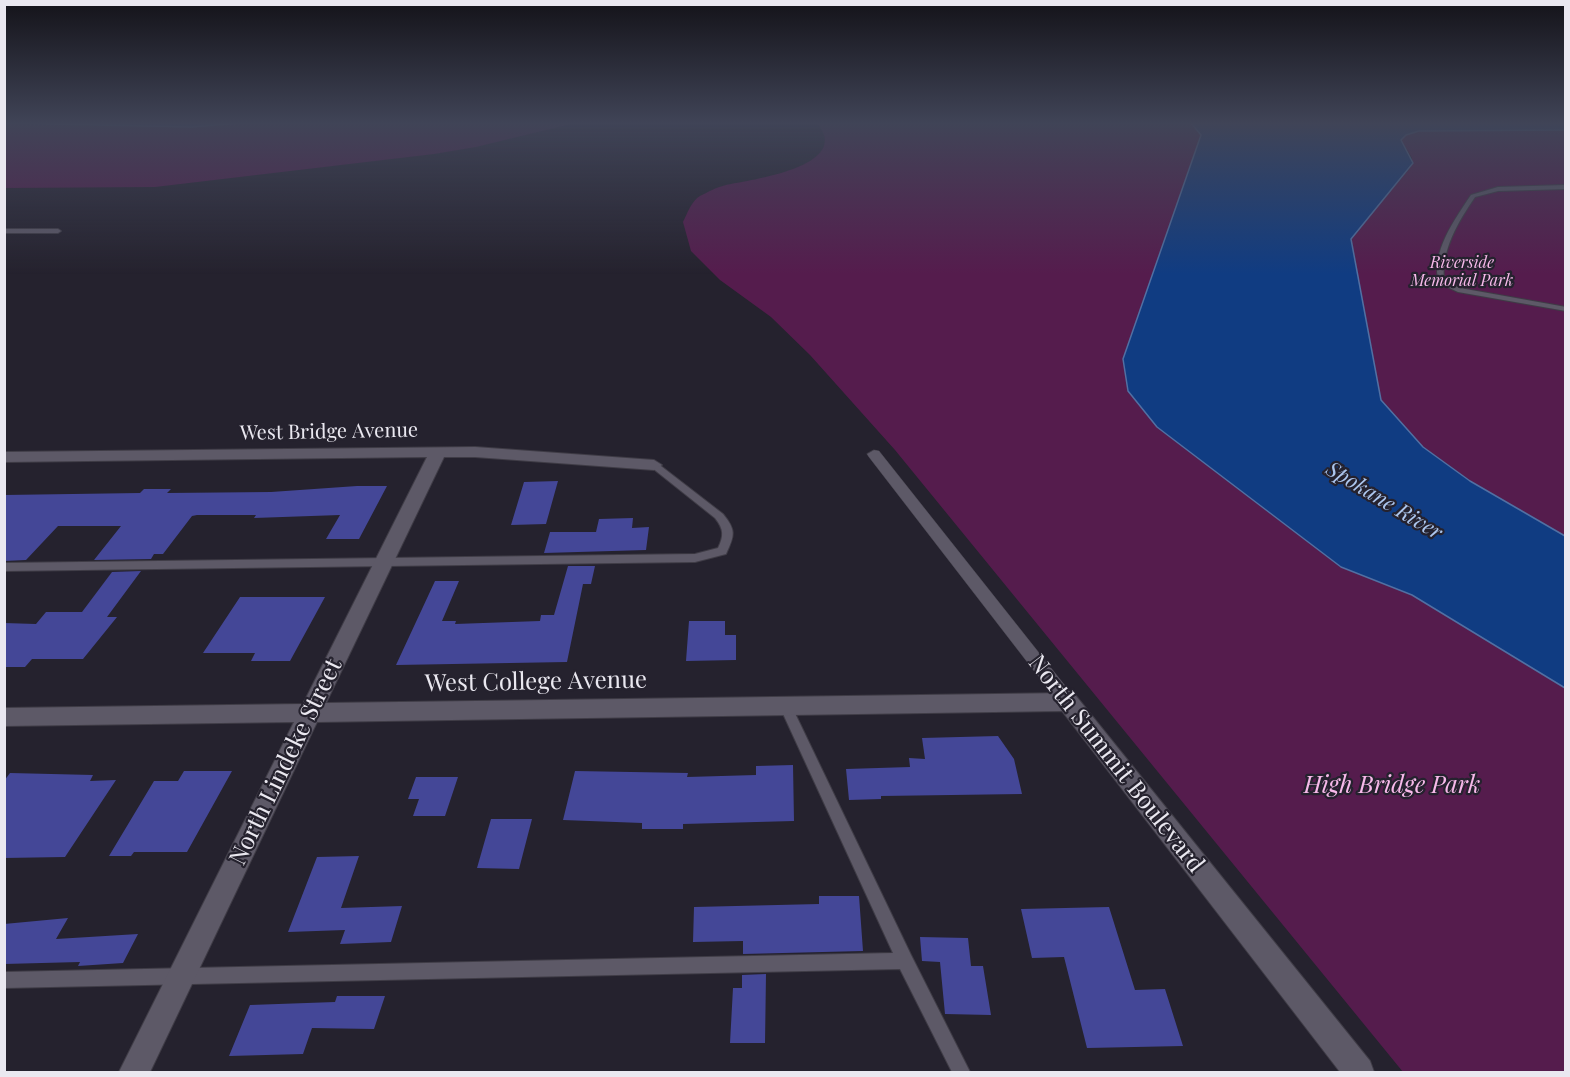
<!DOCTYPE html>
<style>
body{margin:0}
#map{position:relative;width:1570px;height:1077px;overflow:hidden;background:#25222e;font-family:"Playfair Display",serif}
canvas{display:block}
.frame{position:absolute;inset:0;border:6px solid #eae8f0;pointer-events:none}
</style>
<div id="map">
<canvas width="1570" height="1077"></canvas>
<div class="frame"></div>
</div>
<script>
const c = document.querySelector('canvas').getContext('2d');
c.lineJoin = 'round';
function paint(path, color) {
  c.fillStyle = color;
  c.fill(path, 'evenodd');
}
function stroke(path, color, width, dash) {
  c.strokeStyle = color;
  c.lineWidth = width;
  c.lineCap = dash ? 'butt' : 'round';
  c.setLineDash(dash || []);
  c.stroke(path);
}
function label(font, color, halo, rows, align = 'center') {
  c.font = font + ' "Playfair Display",serif';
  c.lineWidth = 4.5;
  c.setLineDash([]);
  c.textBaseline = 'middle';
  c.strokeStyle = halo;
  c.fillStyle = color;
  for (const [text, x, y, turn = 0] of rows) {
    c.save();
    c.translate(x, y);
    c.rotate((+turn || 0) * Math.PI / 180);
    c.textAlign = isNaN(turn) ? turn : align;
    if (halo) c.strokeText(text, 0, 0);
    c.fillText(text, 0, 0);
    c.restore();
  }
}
paint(new Path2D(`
 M 240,123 L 575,123 L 476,147 L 434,154 L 155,187 L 5,188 L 4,124 L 192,127 Z
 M 817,123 L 1191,123 L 1201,135 L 1123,359 L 1157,427 L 1341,567 L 1412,595 L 1565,688 L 1565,1072 L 1403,1072 L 895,450 L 810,355 L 771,317 L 720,280 L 691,251 L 683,222 C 687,214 692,200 700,196 C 708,192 717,187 726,185 C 749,180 854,167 817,123 Z
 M 1565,130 L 1565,536 L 1470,481 L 1423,447 L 1381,400 L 1351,238 L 1410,168 L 1412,158 L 1401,140 L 1406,135 L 1419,131 Z`), '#551c4d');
const water = new Path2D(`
 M 5,123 L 240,123 L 192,127 Z
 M 1191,123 L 1565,123 L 1565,130 L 1419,131 L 1406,135 L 1401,140 L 1413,163 L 1351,239 L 1381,400 L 1423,447 L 1470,481 L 1565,536 L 1565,688 L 1412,595 L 1341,567 L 1157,427 L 1128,391 L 1123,359 L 1201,135 Z`);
paint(water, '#103c82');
stroke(water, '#5170a3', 1.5);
paint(new Path2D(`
 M 558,481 L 546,524 L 511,525 L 524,482 Z
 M 357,486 L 387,486 L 359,539 L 326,539 L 340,515 L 254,518 L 256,515 L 197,515 L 192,516 L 163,554 L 154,554 L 151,559 L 94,560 L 121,526 L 58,526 L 26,560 L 4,561 L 4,495 L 140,493 L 144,489 L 171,489 L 167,493 L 271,492 Z
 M 633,518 L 632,528 L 649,527 L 646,550 L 544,553 L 550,532 L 596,532 L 599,519 Z
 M 568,566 L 595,566 L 591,584 L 583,584 L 567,662 L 396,665 L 435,581 L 459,581 L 442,621 L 456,621 L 455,624 L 540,621 L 541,615 L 554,615 Z
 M 141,571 L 107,617 L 117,617 L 83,659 L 32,659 L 25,667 L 4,667 L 4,623 L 36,624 L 46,612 L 82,612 L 112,572 Z
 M 240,597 L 325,597 L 290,661 L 251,661 L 255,653 L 203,653 Z
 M 689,621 L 725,621 L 725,635 L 736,635 L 736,660 L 686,661 Z
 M 998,736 L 1014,759 L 1022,794 L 881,796 L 881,799 L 849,800 L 846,769 L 910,767 L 909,758 L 925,759 L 922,738 Z
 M 793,765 L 794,821 L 683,824 L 683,829 L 642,829 L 642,823 L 563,820 L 575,771 L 688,773 L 687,777 L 756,775 L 756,766 Z
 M 184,771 L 232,771 L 187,852 L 134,852 L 131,856 L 109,856 L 154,781 L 178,781 Z
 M 10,773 L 93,775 L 90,781 L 116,780 L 65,857 L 4,858 L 4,781 Z
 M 416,777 L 458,777 L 445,816 L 413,816 L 419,799 L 408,799 Z
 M 491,819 L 532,819 L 519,869 L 477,868 Z
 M 359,856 L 341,908 L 402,906 L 391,942 L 340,944 L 345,930 L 288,932 L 317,857 Z
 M 819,896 L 859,896 L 863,951 L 743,954 L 743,941 L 693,942 L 694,907 L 819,904 Z
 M 1109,907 L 1135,990 L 1165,989 L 1183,1046 L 1087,1048 L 1064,957 L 1032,958 L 1021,909 Z
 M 68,918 L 56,939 L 138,934 L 123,963 L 78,966 L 80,962 L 4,964 L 4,924 Z
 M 920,937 L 968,938 L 971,966 L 983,966 L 991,1015 L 945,1014 L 940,962 L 922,961 Z
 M 766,974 L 765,1043 L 730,1043 L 733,988 L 742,988 L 742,975 Z
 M 337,996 L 385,996 L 374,1029 L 312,1028 L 303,1054 L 229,1056 L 250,1005 L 335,1002 Z`), '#444797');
const service = new Path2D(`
 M 1566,185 L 1566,189 L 1498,191 L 1475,197 C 1458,222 1441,250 1444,281 L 1460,288 L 1566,307 L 1566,311 L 1458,292 L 1439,283 C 1430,253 1455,219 1471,195 L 1498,187 Z
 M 4,229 L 58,229 L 61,231 L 58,233 L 4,233 Z
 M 654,462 L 657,463 L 723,514 C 736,530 735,535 726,554 L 695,562 L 4,571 L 4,563 L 695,554 L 718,548 C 724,536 724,529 715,518 L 651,467 L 649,465 Z
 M 785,700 L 790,701 L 791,705 L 911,955 L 970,1072 L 952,1072 L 900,969 L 4,988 L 4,972 L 893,953 L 779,705 L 780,701 Z`);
const pedestrian = new Path2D(`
 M 874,450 L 879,451 L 1074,697 L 1077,702 L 1074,707 L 1068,709 L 1062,707 L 869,457 L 867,454 Z`);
const minor = new Path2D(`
 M 475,447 L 654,460 L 662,465 L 654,470 L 475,457 L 444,457 L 326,703 L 1068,693 L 1076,696 L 1370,1061 L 1374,1072 L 1340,1072 L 1062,711 L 317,722 L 150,1072 L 119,1072 L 294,722 L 4,726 L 4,708 L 303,704 L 427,457 L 4,462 L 4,452 Z`);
stroke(service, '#3f3c46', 2);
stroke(pedestrian, '#3f3c46', 1);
stroke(minor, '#3f3c46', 2);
paint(service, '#5d5967');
paint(pedestrian, '#5d5967');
paint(minor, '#5d5967');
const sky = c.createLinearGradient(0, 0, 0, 274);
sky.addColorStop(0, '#141319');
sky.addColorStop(0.45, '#404457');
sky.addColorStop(1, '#40445700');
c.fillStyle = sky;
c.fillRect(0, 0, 1570, 274);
label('italic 16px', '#f7b9ea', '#25222e', [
 ["Riverside",1462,263],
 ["Memorial Park",1462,281]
]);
label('20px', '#eae8f0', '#25222e', [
 ["West Bridge Avenue",329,432,-1]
]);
label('italic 21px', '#acc6ee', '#25222e', [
 ["Spokane River",1384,501,31]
]);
label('24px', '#eae8f0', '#25222e', [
 ["West College Avenue",536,682,-1],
 ["North Lindeke Street",286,762,-64],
 ["North Summit Boulevard",1116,764,52]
]);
label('italic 24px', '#f7b9ea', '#25222e', [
 ["High Bridge Park",1392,786]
]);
</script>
